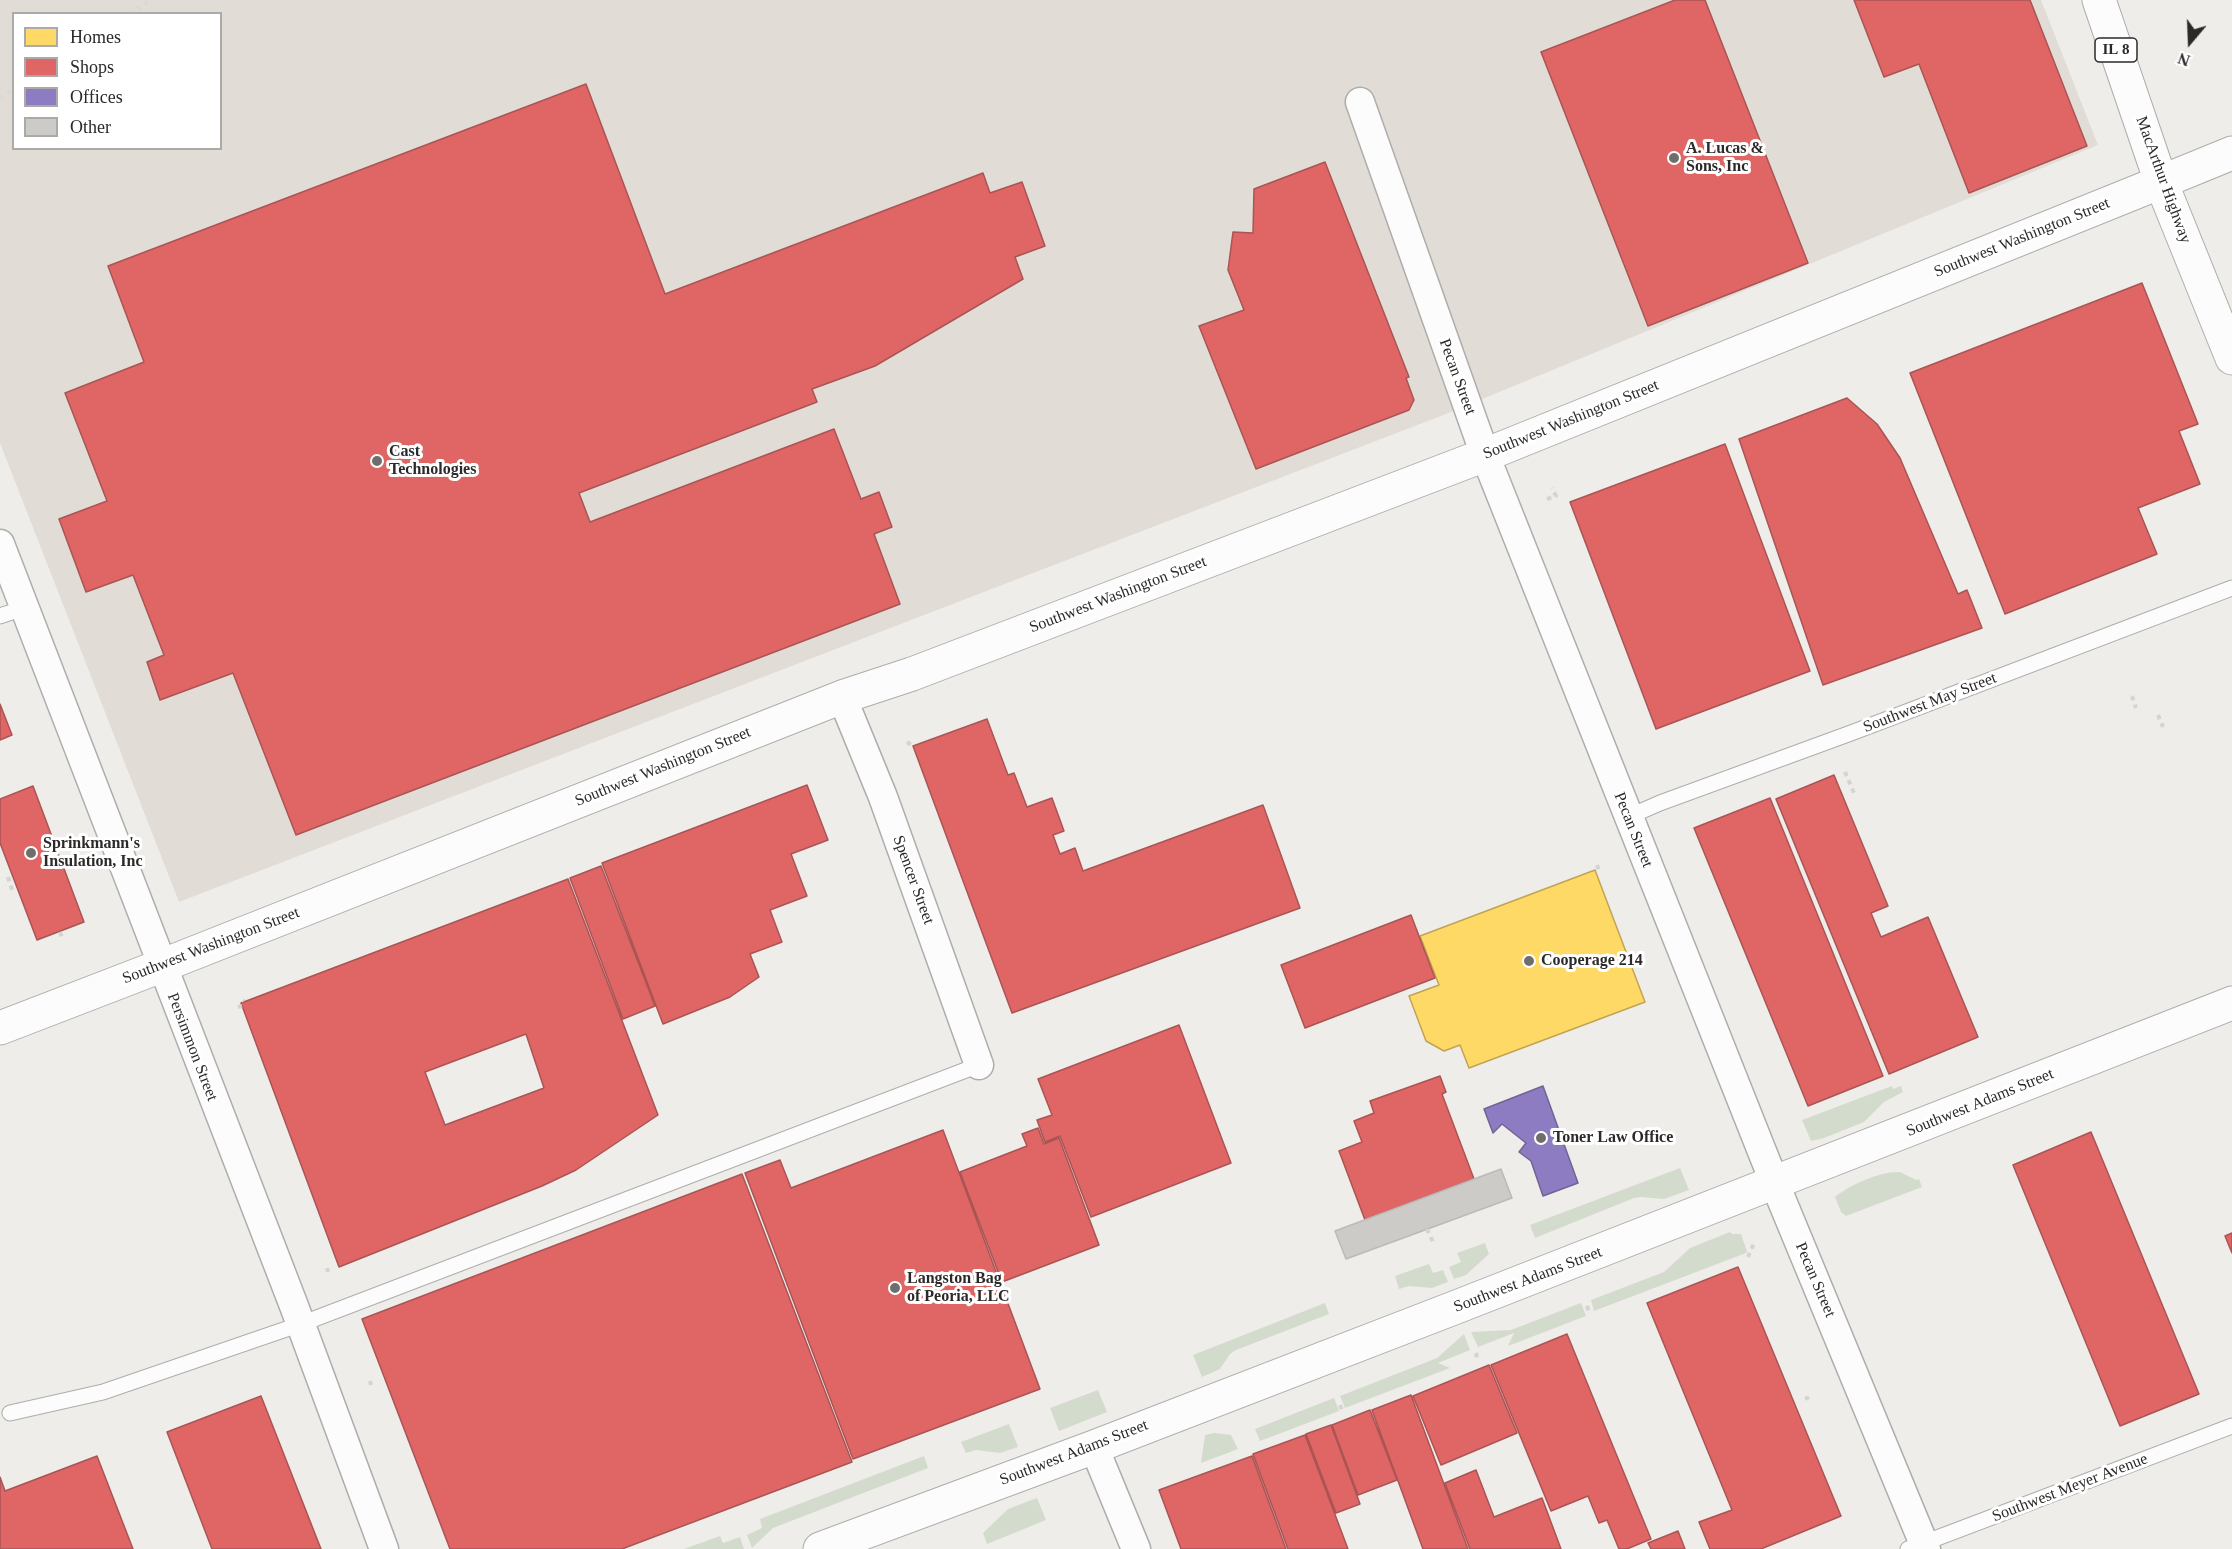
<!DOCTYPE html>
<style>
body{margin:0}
#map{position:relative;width:2232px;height:1549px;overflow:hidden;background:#efedea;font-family:"Times New Roman",serif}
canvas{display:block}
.legend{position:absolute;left:12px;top:12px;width:210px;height:138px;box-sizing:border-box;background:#fff;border:2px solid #abaaa9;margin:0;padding:8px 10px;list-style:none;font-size:18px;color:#2c2a29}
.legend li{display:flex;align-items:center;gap:12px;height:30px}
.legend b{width:30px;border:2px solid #abaaa9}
.north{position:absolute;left:2160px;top:12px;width:60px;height:60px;-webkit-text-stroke:4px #fff;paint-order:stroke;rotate:199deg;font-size:16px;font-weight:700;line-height:24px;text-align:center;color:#2c2a29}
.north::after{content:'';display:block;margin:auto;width:21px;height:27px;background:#2c2a29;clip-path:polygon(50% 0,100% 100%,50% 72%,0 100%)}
</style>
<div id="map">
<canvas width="2232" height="1549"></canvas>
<ul class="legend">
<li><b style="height:16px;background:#ffd966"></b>Homes</li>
<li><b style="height:16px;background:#e06666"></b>Shops</li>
<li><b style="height:16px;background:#8e7cc3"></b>Offices</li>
<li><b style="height:16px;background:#cccbc8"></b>Other</li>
</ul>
<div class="north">N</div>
</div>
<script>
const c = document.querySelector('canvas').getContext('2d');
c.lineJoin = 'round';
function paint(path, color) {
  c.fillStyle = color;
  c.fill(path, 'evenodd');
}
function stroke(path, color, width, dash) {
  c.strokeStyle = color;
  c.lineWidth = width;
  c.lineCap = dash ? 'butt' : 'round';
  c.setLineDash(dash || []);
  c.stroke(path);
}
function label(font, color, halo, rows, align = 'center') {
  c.font = font + ' "Times New Roman",serif';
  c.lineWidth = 6;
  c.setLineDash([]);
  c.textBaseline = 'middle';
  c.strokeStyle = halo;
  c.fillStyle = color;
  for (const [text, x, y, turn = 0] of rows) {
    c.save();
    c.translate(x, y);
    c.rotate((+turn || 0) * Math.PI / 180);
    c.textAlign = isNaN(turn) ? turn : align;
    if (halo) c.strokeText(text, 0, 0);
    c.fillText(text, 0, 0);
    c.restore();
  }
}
paint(new Path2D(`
 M 0,0 L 2041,0 L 2098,145 L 1446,414 L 179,902 L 0,443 ZM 14,14 L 220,14 L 220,148 L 14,148 Z`), '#e1ddd6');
paint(new Path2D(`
 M 1892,1086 L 1893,1089 L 1901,1086 L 1903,1092 L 1884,1102 L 1864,1122 L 1824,1138 L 1811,1141 L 1802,1120 Z
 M 1680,1168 L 1689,1190 L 1664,1199 L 1641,1197 L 1634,1198 L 1535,1238 L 1530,1225 Z
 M 1900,1172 L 1916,1180 L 1919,1179 L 1922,1187 L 1846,1216 L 1841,1212 L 1835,1197 C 1849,1185 1881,1171 1900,1172 Z
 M 1730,1232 L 1732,1234 L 1741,1234 L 1747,1251 L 1746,1253 L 1594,1311 L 1591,1300 L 1664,1272 L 1690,1248 Z
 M 1485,1243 L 1489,1254 L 1466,1275 L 1454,1279 L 1449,1267 L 1461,1262 L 1457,1253 Z
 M 1429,1264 L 1433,1273 L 1443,1270 L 1448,1282 L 1432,1288 L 1409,1286 L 1399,1289 L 1395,1276 Z
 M 1325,1303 L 1329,1314 L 1236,1350 L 1230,1354 L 1220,1369 L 1202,1377 L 1193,1355 Z
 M 1581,1303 L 1586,1316 L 1508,1346 L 1514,1333 L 1478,1347 L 1471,1332 L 1511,1330 Z
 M 1464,1334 L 1470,1350 L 1438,1363 L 1450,1368 L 1345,1408 L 1340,1396 L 1437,1358 Z
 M 1098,1390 L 1107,1412 L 1059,1431 L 1050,1408 Z
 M 1334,1398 L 1339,1411 L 1260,1441 L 1255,1429 Z
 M 1009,1424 L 1018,1447 L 1000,1453 L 976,1450 L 966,1453 L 961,1442 Z
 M 1214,1433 L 1231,1435 L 1238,1449 L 1201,1463 L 1205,1435 Z
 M 924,1456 L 928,1468 L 773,1528 L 752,1548 L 747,1535 L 762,1528 L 760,1519 Z
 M 1037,1498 L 1046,1520 L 987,1544 L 983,1533 L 1008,1509 Z
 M 720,1536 L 723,1543 L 740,1537 L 744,1549 L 684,1549 Z`), '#d3dbcc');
const homes = new Path2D(`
 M 1595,870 L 1645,1002 L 1469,1068 L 1460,1045 L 1444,1051 L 1426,1041 L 1409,996 L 1439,985 L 1420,936 Z`);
paint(homes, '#ffd966');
stroke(homes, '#c0a454', 1.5);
const shops = new Path2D(`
 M 1675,0 L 1705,0 L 1808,263 L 1648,326 L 1541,52 Z
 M 1854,0 L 2030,0 L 2087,146 L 1969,193 L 1919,64 L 1884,77 Z
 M 586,84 L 665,294 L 983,173 L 990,193 L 1022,182 L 1045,246 L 1015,257 L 1023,279 L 875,366 L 812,389 L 817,402 L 579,493 L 590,522 L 834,429 L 861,499 L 879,492 L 892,527 L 874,534 L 900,604 L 296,835 L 233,673 L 160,700 L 147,662 L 164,655 L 133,575 L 86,592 L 59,519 L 107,501 L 65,393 L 144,362 L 108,266 Z
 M 1325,162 L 1409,377 L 1406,378 L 1414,400 L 1409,410 L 1256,469 L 1199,326 L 1244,310 L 1228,270 L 1233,232 L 1253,233 L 1254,189 Z
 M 2142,283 L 2198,424 L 2179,431 L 2200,484 L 2138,508 L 2157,554 L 2005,614 L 1910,373 Z
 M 1847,398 L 1877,424 L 1900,458 L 1958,594 L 1967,590 L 1982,628 L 1823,685 L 1739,439 Z
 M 1725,444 L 1810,671 L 1656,729 L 1570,502 Z
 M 0,704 L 12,735 L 0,740 Z
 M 987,719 L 1008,775 L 1014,773 L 1027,807 L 1052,798 L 1064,831 L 1053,835 L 1060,854 L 1075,848 L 1083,871 L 1263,805 L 1300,908 L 1012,1013 L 913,746 Z
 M 1834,775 L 1888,906 L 1871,913 L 1881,937 L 1928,917 L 1978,1037 L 1889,1074 L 1776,799 Z
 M 807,785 L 828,840 L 791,854 L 807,896 L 770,910 L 782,942 L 750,954 L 759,977 L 730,997 L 663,1024 L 602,863 Z
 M 33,786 L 84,922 L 37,940 L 0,843 L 0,799 Z
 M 1770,798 L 1883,1076 L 1808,1106 L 1694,828 Z
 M 601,866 L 655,1006 L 623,1019 L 570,878 Z
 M 568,879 L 658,1115 L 576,1170 L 542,1186 L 339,1267 L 241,1003 ZM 526,1034 L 544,1088 L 445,1125 L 425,1072 Z
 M 1411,915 L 1435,978 L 1305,1028 L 1281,965 Z
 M 1179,1025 L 1231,1163 L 1091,1217 L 1060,1136 L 1045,1142 L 1037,1120 L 1052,1115 L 1038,1079 Z
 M 1440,1076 L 1446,1092 L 1442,1094 L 1474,1179 L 1365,1220 L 1339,1151 L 1362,1142 L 1354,1121 L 1374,1113 L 1370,1101 Z
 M 1038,1128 L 1044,1144 L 1059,1138 L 1099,1245 L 1002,1282 L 960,1172 L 1027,1146 L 1022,1134 Z
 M 943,1130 L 1040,1389 L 853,1459 L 745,1173 L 780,1160 L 791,1188 Z
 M 2091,1132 L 2199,1394 L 2120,1426 L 2013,1165 Z
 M 742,1174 L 852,1462 L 622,1549 L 450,1549 L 362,1319 Z
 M 2232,1233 L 2232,1253 L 2225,1236 Z
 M 1738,1267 L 1841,1516 L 1761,1549 L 1710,1549 L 1699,1522 L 1732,1510 L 1647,1303 Z
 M 1567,1334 L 1651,1539 L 1627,1549 L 1619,1549 L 1607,1520 L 1599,1523 L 1588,1496 L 1551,1511 L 1491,1365 Z
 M 1489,1365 L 1517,1433 L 1441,1465 L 1413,1396 Z
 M 1411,1395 L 1468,1549 L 1423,1549 L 1372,1410 Z
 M 261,1396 L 321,1549 L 212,1549 L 167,1432 Z
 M 1370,1410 L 1397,1480 L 1358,1495 L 1332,1425 Z
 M 1331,1425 L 1360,1504 L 1336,1513 L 1306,1434 Z
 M 1305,1435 L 1348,1549 L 1288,1549 L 1253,1454 Z
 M 97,1456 L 133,1549 L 0,1549 L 0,1477 L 5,1491 Z
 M 1252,1456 L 1286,1549 L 1181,1549 L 1159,1490 Z
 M 1476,1470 L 1494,1517 L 1542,1498 L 1561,1549 L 1470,1549 L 1445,1483 Z
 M 1678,1531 L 1685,1549 L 1651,1549 L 1648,1543 Z`);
paint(shops, '#e06666');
stroke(shops, '#aa5454', 1.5);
const offices = new Path2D(`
 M 1543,1086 L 1578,1183 L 1543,1196 L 1531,1161 L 1519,1152 L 1526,1143 L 1502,1124 L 1493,1133 L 1484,1109 Z`);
paint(offices, '#8e7cc3');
stroke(offices, '#716395', 1.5);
const building = new Path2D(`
 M 1501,1169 L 1512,1198 L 1346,1259 L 1335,1231 Z`);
paint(building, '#cccbc8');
stroke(building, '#bcbab8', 1.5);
const lane = new Path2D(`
 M 0,616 L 24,608
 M 1628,817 L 1660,803 L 1851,733 L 2232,588
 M 10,1413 L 103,1392 L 301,1324 L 979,1065
 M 1908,1549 L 2232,1426`);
const street = new Path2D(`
 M 1360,102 L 1485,455 L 1775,1184 L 1926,1549
 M 0,544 L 294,1306 L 384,1549
 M 842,697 L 883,797 L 979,1065
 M 1094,1447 L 1136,1549`);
const secondary = new Path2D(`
 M 0,1028 L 161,966 L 842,697 L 912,674 L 1485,455 L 2161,182 L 2232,358
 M 820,1549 L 1094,1447 L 1459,1306 L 2232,1003`);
const primary = new Path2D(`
 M 2099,0 L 2161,182 L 2232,153`);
stroke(lane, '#aeadab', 17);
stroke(street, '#aeadab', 31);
stroke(secondary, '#aeadab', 35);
stroke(primary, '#aeadab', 35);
stroke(new Path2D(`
 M 1547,499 L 1556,496 L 1552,488
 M 2132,696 L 2136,708
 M 2158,715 L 2163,727
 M 907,742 L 913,746
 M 1845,772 L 1854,793
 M 1597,865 L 1600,873
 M 8,877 L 12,890
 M 60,932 L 62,937
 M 243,1000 L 244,1001
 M 238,1007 L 242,1006
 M 1427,1229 L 1434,1244
 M 1748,1257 L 1754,1243
 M 327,1268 L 328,1272
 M 1587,1306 L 1589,1312
 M 1476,1353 L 1477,1358
 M 370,1381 L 371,1385
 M 1805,1399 L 1809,1397
 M 1340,1405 L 1342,1410`), '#d4d4d3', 4, [4.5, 4.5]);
stroke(lane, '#fdfcfc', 15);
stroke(street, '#fdfcfc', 28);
stroke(secondary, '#fdfcfc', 33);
stroke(primary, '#fdfcfc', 33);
stroke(new Path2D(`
 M 130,14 L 151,0
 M 0,98 L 14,89`), '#d8d8d7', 4.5, [3, 6]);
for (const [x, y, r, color] of [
 [1674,158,6,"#706e6d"],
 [377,461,6,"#706e6d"],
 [31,853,6,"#706e6d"],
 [1529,961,6,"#706e6d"],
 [1541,1138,6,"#706e6d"],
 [895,1288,6,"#706e6d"]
]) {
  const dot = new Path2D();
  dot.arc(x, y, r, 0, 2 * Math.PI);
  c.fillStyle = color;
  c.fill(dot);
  stroke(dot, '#fff', 2);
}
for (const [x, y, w] of [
 [2116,50,42]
]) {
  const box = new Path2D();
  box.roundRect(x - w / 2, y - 12, w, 24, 4.5);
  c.fillStyle = '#fff';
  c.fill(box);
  stroke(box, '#2c2a29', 1.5);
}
label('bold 15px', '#2c2a29', null, [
 ["IL 8",2116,50]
]);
label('bold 16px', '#2c2a29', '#fff', [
 ["A. Lucas &",1686,149],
 ["Sons, Inc",1686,167],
 ["Cast",389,452],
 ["Technologies",389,470],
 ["Sprinkmann's",43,844],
 ["Insulation, Inc",43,862],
 ["Cooperage 214",1541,961],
 ["Toner Law Office",1553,1138],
 ["Langston Bag",907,1279],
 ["of Peoria, LLC",907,1297]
], 'left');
label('16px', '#2c2a29', '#fff', [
 ["MacArthur Highway",2163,180,70],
 ["Southwest Washington Street",2022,238,-22],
 ["Pecan Street",1457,377,70],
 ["Southwest Washington Street",1571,420,-22],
 ["Southwest Washington Street",1118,595,-21],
 ["Southwest May Street",1930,703,-21],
 ["Southwest Washington Street",663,767,-22],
 ["Pecan Street",1633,830,68],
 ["Spencer Street",913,880,70],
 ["Southwest Washington Street",211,946,-21],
 ["Persimmon Street",192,1047,69],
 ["Southwest Adams Street",1980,1103,-22],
 ["Southwest Adams Street",1528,1280,-21],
 ["Pecan Street",1815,1280,67],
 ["Southwest Adams Street",1074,1453,-21],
 ["Southwest Meyer Avenue",2070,1488,-21]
]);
</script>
